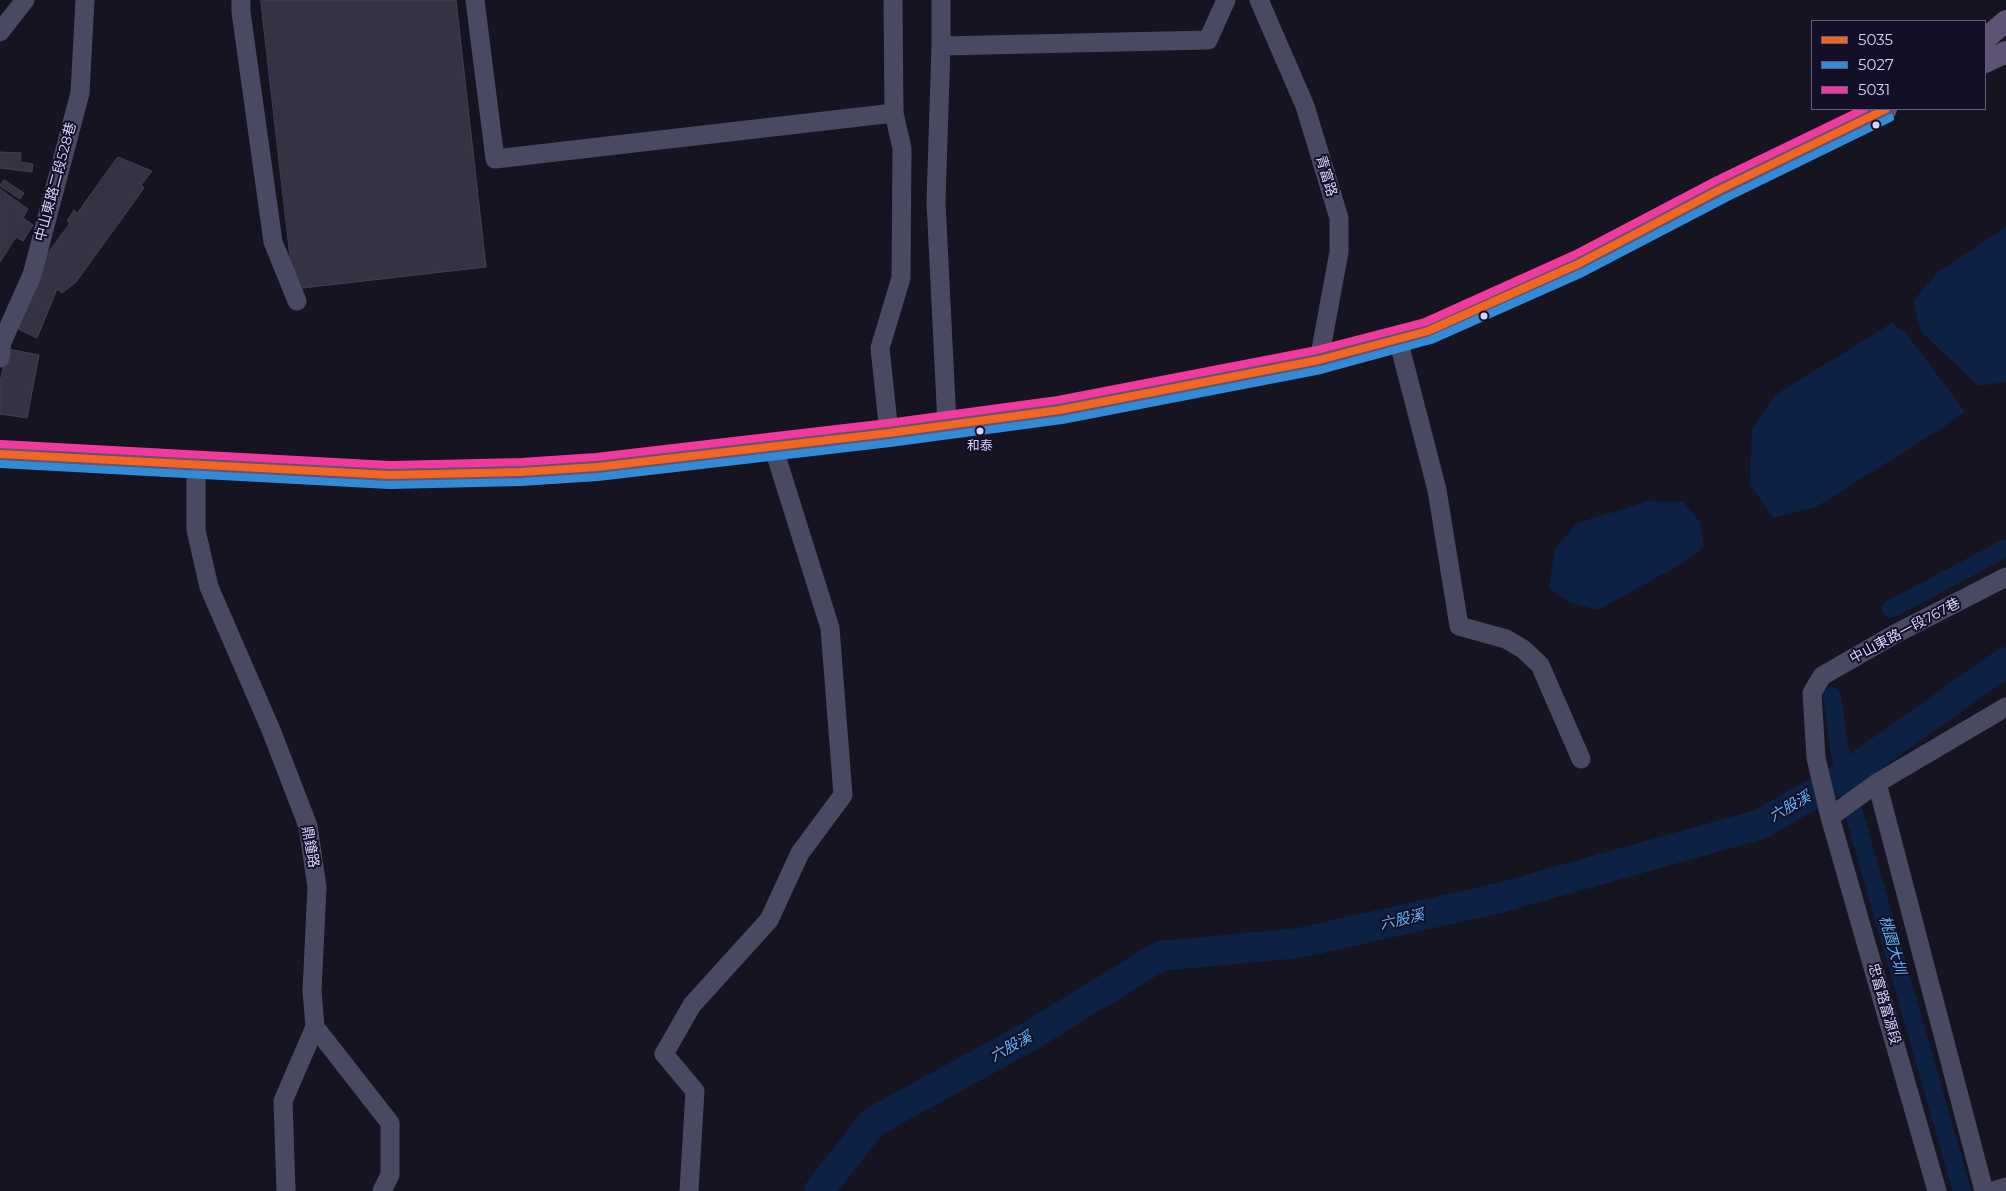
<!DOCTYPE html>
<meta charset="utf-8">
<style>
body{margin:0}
#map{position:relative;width:2006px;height:1191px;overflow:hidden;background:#161421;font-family:Montserrat,sans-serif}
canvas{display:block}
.legend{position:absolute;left:1811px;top:20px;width:175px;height:90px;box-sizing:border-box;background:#130f26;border:1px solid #625e7d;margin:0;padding:6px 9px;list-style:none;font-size:15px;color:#d9d4ff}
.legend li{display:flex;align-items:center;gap:10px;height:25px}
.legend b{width:25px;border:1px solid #625e7d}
</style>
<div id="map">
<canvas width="2006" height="1191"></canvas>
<ul class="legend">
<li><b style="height:6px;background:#f26522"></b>5035</li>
<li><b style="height:6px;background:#338bd7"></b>5027</li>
<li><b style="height:6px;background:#f13a9d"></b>5031</li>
</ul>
</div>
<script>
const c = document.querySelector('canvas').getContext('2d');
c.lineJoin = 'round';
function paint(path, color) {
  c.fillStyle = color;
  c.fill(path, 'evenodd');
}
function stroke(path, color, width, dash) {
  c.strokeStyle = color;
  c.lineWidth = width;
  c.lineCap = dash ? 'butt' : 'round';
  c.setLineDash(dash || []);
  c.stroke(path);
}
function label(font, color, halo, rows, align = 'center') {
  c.font = font + ' Montserrat,"Noto Sans TC",sans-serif';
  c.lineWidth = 4;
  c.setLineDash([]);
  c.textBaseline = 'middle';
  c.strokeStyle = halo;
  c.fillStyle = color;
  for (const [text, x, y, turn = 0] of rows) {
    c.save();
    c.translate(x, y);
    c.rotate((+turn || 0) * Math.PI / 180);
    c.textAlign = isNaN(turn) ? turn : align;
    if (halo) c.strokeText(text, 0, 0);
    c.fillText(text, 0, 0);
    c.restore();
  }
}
paint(new Path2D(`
 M 2006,227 L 2006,382 L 1979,386 L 1921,332 L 1913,301 L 1937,273 Z
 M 1892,323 L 1906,333 L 1965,412 L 1944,427 L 1816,507 L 1774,518 L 1750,485 L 1752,429 L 1775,395 Z
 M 1648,501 L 1683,502 L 1700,522 L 1704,547 L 1683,563 L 1598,610 L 1569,602 L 1549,588 L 1555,549 L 1577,523 Z`), '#0d2144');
stroke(new Path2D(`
 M 1891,609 L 2006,548
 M 1832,696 L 1840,752 L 1852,806 L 1962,1191`), '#0d2144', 18);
stroke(new Path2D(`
 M 819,1191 L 873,1122 L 1032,1035 L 1160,956 L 1299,943 L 1499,898 L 1761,824 L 1846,775 L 2006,662`), '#0d2144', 30);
const building = new Path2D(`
 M 261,0 L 456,0 L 486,267 L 294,289 Z
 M 0,152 L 21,153 L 20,162 L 33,164 L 32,172 L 0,168 Z
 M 118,157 L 152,171 L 141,185 L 144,188 L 76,282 L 62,293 L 57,289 L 37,338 L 16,328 L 45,257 L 70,223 L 67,221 L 74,210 L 77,213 Z
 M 4,180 L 24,193 L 20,199 L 0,186 Z
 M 0,189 L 28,209 L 23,218 L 33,225 L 23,241 L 16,237 L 0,262 Z
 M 8,349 L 39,355 L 27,418 L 0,414 L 0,382 Z`);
paint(building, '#343243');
stroke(building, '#433f54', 1);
stroke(new Path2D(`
 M 241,0 L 241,12 L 273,242 L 297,301
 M 475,0 L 495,159 L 894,113 L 902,148 L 901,278 L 880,348 L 889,433
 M 893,0 L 894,113
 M 941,0 L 941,46 L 936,202 L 947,424
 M 1259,0 L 1305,106 L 1339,218 L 1339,252 L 1319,360
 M 0,32 L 25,0
 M 941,46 L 1208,40 L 1226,0
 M 1398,339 L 1437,490 L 1459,626 L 1506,639 L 1523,649 L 1540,665 L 1581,759
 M 0,358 L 2,342 L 32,275 L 80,93 L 85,0
 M 196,464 L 196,530 L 209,587 L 271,730 L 308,826 L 317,887 L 312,991 L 315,1027 L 390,1123 L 390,1175 L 382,1191
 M 1877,783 L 1984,1191
 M 1830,817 L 1877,783 L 2006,707
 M 286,1191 L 283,1101 L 315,1027
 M 689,1191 L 695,1091 L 664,1054 L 692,1005 L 769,920 L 800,853 L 843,795 L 830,628 L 773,446
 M 1937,1191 L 1830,817 L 1816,758 L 1812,693 L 1822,676 L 1895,634 L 2006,577
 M 1993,1191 L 2006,1187`), '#4a4962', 19);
stroke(new Path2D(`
 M 1985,39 L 2006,21
 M 1985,62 L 2006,52
 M 0,454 L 390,475 L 521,472 L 597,467 L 889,433 L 947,424 L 1060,410 L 1319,360 L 1428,331 L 1578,264 L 1721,189 L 1886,109`), '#5e5373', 22);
stroke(new Path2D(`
 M 0,454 L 390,475 L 521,472 L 597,467 L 889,433 L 1060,410 L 1319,360 L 1428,331 L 1578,264 L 1721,189 L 1886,109`), '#f26522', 8);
stroke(new Path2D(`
 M 0,464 L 389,485 L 521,482 L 598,477 L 890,443 L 1062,420 L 1321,370 L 1431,340 L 1582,273 L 1726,198 L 1890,118`), '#338bd7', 8);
stroke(new Path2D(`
 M 1,444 L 390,465 L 521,462 L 596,457 L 888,423 L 1058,400 L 1317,350 L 1425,322 L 1574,255 L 1717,180 L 1864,109`), '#f13a9d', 8);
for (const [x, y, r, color] of [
 [1876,125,4.5,"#d9d4ff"],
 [1484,316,4.5,"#d9d4ff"],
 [980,431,4.5,"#d9d4ff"]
]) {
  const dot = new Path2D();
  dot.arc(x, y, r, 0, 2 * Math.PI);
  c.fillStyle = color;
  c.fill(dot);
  stroke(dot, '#130f26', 2);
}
label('13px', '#d9d4ff', '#130f26', [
 ["和泰",980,446]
]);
label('14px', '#d9d4ff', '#130f26', [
 ["青富路",1326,176,73],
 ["中山東路二段528巷",56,182,-75],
 ["中山東路一段767巷",1905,631,-28],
 ["鼎鐘路",310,847,80],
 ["忠富路富源段",1884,1004,74]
]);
label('italic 15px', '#62b6ff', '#130f26', [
 ["六股溪",1790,807,-30],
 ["六股溪",1402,920,-13],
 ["桃園大圳",1892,945,74],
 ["六股溪",1011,1047,-29]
]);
</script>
